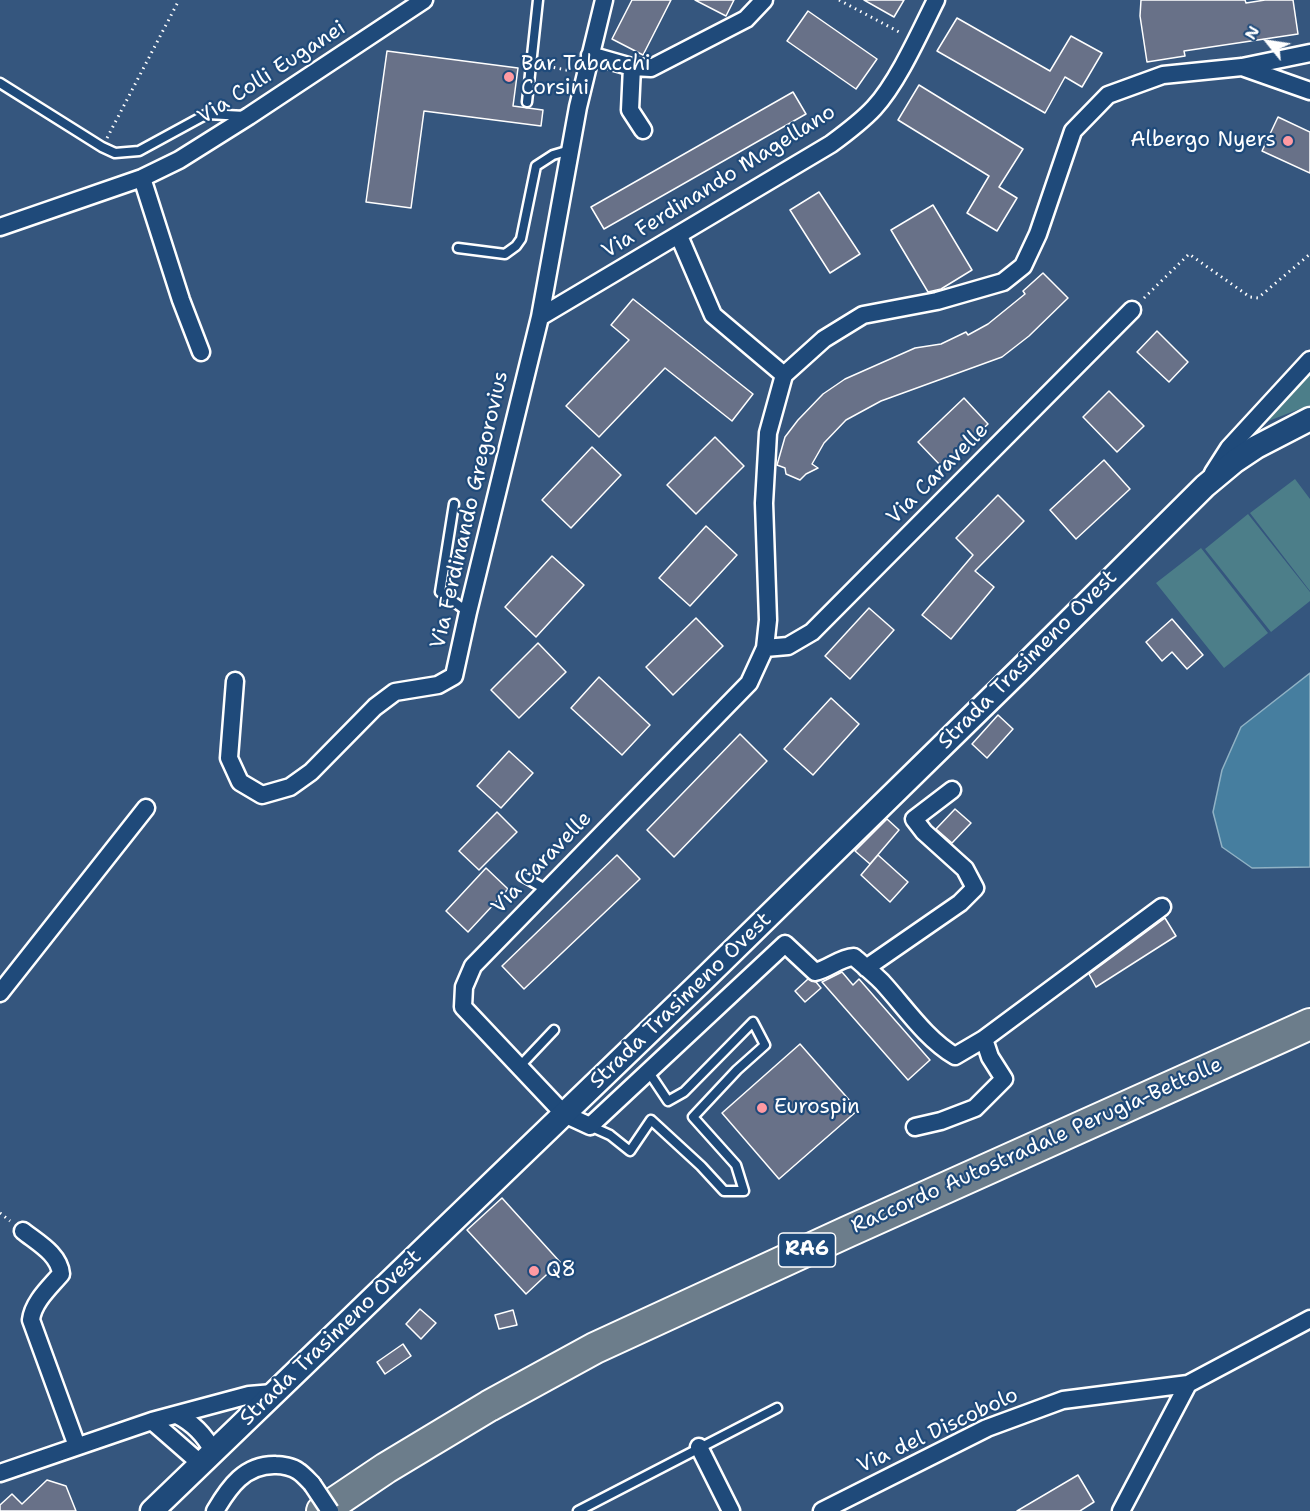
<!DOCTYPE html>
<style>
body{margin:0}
#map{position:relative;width:1310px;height:1511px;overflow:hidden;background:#35567e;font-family:"Shantell Sans",sans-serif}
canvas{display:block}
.north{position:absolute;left:1238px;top:12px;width:60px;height:60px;-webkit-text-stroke:4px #1f4a7a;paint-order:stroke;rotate:300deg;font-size:16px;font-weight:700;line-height:24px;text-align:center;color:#fff}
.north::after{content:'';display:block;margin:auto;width:21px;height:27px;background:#fff;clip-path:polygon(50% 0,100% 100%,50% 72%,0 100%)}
</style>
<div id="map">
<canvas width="1310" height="1511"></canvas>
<div class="north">N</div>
</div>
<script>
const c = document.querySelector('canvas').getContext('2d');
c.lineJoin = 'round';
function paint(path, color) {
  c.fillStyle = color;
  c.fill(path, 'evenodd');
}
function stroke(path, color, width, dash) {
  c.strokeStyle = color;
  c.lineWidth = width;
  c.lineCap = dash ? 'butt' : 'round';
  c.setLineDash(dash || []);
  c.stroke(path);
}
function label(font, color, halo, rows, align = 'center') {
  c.font = font + ' "Shantell Sans",sans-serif';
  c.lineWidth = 4.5;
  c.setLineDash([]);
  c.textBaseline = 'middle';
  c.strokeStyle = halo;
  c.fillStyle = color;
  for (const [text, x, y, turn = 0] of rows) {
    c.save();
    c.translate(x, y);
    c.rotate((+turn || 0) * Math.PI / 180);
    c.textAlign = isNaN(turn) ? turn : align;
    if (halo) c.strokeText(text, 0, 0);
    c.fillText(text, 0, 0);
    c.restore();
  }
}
paint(new Path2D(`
 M 1310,370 L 1310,405 L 1258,425 Z
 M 1295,479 L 1310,499 L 1310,591 L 1250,513 Z
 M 1248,514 L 1310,592 L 1310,601 L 1271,632 L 1205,549 Z
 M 1201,548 L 1268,633 L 1224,668 L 1156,583 Z`), '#4c7e89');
const water = new Path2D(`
 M 1310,673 L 1310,867 L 1252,868 L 1222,847 L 1213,812 L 1222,770 L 1241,727 Z`);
paint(water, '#467e9f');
stroke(water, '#90b2c5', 1.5);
const building = new Path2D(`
 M 632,0 L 671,0 L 643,55 L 612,39 Z
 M 695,0 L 734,0 L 726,16 Z
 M 864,0 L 904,0 L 894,17 Z
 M 1141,0 L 1245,0 L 1246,3 L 1265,0 L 1293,0 L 1298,34 L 1184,51 L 1185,56 L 1147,62 L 1140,16 Z
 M 808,11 L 877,59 L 856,89 L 787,41 Z
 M 957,18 L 1050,71 L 1071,36 L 1102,53 L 1082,87 L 1065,77 L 1045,113 L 937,51 Z
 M 387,51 L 518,68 L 513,106 L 543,110 L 541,126 L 424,111 L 411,208 L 366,202 Z
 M 919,85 L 1023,149 L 999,187 L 1017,198 L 997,231 L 967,213 L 989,176 L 898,120 Z
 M 793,92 L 806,114 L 604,229 L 591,207 Z
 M 1278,117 L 1310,132 L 1310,173 L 1262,151 Z
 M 819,192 L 860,254 L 830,273 L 790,210 Z
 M 933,205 L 972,270 L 941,289 L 928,292 L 891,230 Z
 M 1043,273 L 1068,298 L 1029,336 L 1002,357 L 881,401 L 846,420 L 824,443 L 812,464 L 818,468 L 806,474 L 800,480 L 786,474 L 785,468 L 777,465 L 785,437 L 798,420 L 823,394 L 845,379 L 915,348 L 941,344 L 966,332 L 968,335 L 988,324 L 1025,294 L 1023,291 Z
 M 633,299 L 753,394 L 732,421 L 665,368 L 599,437 L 566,406 L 629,340 L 611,325 Z
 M 1157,331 L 1188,362 L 1169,382 L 1137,352 Z
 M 1109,391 L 1144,426 L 1117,452 L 1083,417 Z
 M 964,398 L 988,424 L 942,467 L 918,442 Z
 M 715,437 L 744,466 L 696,514 L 667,485 Z
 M 592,447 L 621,475 L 571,528 L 542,500 Z
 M 1104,460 L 1130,489 L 1076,539 L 1050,510 Z
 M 998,495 L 1024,521 L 975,571 L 994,587 L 951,639 L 922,615 L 973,555 L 956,538 Z
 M 706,526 L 737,555 L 690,606 L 659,578 Z
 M 552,556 L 584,585 L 536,637 L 505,607 Z
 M 869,608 L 894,630 L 850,679 L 825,656 Z
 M 696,618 L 723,646 L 673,695 L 646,667 Z
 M 1172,619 L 1203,655 L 1187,669 L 1172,652 L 1162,661 L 1146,642 Z
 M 538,643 L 566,672 L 519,718 L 491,690 Z
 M 599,677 L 650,725 L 622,755 L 571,708 Z
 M 831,698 L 859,724 L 813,775 L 784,749 Z
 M 998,715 L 1013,729 L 987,758 L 972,744 Z
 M 740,734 L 767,761 L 674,857 L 647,830 Z
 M 509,751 L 533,773 L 501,808 L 477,786 Z
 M 955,809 L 971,823 L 952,843 L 936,829 Z
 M 497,812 L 517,832 L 479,870 L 459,851 Z
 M 887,819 L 899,830 L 870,864 L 855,851 Z
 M 617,855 L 640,879 L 524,989 L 502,966 Z
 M 878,855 L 908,882 L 890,902 L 861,875 Z
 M 486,868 L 508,889 L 468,932 L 446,911 Z
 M 1165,918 L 1176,936 L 1096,987 L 1089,974 Z
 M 842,972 L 853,985 L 859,979 L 930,1060 L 908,1080 L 822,982 Z
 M 808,979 L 816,982 L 821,988 L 805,1002 L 795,991 Z
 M 800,1044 L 858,1110 L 779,1179 L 722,1113 Z
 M 502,1198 L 560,1262 L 526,1294 L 467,1230 Z
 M 420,1309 L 436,1323 L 421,1339 L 406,1324 Z
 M 513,1310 L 517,1325 L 499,1329 L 495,1315 Z
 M 403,1344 L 411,1356 L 385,1374 L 377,1362 Z
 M 1078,1475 L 1094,1502 L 1080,1511 L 1017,1511 Z
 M 47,1480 L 66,1486 L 76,1511 L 0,1511 L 0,1505 L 12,1494 L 22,1504 Z`);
paint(building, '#687188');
stroke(building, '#fff', 1.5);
const service = new Path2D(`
 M 0,83 L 102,147 L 115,153 L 139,151 L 207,114 L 245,116
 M 527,102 L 538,0
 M 458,248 L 505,254 L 516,246 L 521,239 L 536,166 L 553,155 L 570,150
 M 454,504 L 440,592 L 468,612
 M 522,876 L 547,890
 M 519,1067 L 554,1030
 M 590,1126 L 610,1135 L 630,1151 L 651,1120 L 701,1166 L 724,1191 L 744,1191 L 736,1165 L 693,1117 L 737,1070 L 765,1045 L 753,1022 L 684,1092 L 668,1101 L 648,1071
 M 578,1511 L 777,1408`);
const minor = new Path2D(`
 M 590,55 L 632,67 L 651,68 L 746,19 L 764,0
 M 632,67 L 630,110 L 643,130
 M 1242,67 L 1310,91
 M 142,178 L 181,300 L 201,352
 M 0,227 L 142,178 L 179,160 L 249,116 L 424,0
 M 679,236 L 713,315 L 784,375
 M 540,317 L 831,144 C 846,133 861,122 874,108 C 898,82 920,32 936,0
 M 784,375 L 768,433 L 764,503 L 768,620 L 765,648 L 749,683 L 473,966 L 464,987 L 463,1007 L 564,1114 L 590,1126 L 785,944 L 815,972 C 829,969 839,958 854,957 C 863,965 873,973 882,982 C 905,1007 925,1038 955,1056 L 984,1039 L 990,1057 L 1004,1079 L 975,1108 L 941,1121 L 915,1127
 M 784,375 L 824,339 L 863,315 L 937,301 L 1003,282 L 1023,266 L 1038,234 L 1073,131 L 1108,95 L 1163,75 L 1242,67 L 1310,53
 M 1213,473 L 1229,448 L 1310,360
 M 765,648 L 788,646 L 812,632 L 1132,310
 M 235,681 L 229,758 L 240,782 L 262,795 L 290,787 L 311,772 L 375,707 L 395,692 L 438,685 L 454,676 L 468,612 L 540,317 L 578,107 L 604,0
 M 866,968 L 960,903 L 975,888 L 965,869 L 924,832 L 914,819 L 952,790
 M 0,993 L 146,808
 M 984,1039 L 1162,907
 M 23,1231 C 38,1243 59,1254 61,1274 C 50,1287 33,1302 31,1320 L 77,1446
 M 177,1415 C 193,1423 204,1434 213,1451
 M 152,1421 L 200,1463
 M 699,1447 L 731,1511
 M 0,1473 L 152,1421 L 249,1395 L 273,1393
 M 215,1511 C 229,1487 245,1464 276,1465 C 282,1465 293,1467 298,1471 C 303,1474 308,1480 312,1484
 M 822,1511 L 987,1428 L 1063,1400 L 1188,1384 L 1310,1319
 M 1121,1511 L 1188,1384`);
const secondary = new Path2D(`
 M 152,1511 L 701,982 L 1022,668 L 1205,486 L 1235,461 L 1256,447 L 1310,419`);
const motorway = new Path2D(`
 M 322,1511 L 386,1468 L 489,1406 L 595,1348 L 847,1232 L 1310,1024`);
stroke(service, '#fff', 13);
stroke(minor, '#fff', 21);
stroke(secondary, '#fff', 27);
stroke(motorway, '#fff', 34);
stroke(new Path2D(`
 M 839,0 L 901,33
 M 542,65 L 571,71
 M 107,138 L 179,0
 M 1144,298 L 1189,254 L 1250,297 L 1258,298 L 1310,254
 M 0,1213 L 10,1221`), '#fff', 3, [1.5, 4.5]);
stroke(service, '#1f4a7a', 8);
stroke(minor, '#1f4a7a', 16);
stroke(secondary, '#1f4a7a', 22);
stroke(motorway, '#6c7d8b', 30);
const minorBridge = new Path2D(`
 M 312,1484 L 330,1511`);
stroke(minorBridge, '#fff', 21, []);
stroke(minorBridge, '#1f4a7a', 16);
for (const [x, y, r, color] of [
 [509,77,6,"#ff9aa2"],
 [1288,141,6,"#ff9aa2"],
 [762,1108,6,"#ff9aa2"],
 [534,1271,6,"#ff9aa2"]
]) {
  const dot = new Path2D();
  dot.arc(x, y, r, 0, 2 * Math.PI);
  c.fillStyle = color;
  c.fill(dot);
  stroke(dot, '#1f4a7a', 2);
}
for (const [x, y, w] of [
 [807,1250,57]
]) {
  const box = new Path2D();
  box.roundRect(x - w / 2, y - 17, w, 34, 4.5);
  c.fillStyle = '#1f4a7a';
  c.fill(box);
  stroke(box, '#fff', 1.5);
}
label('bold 20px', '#fff', null, [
 ["RA6",807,1250]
]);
label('21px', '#fff', '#1f4a7a', [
 ["Bar Tabacchi",521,65],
 ["Corsini",521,89],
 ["Albergo Nyers",1276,141,"right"],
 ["Eurospin",774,1108],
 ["Q8",546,1271]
], 'left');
label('21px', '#fff', '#1f4a7a', [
 ["Via Colli Euganei",272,73,-33],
 ["Via Ferdinando Magellano",719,182,-32],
 ["Via Caravelle",938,474,-45],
 ["Via Ferdinando Gregorovius",470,510,-77],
 ["Strada Trasimeno Ovest",1028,660,-45],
 ["Via Caravelle",542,863,-46],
 ["Strada Trasimeno Ovest",681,1001,-44],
 ["Raccordo Autostradale Perugia-Bettolle",1037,1146,-24],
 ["Strada Trasimeno Ovest",331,1338,-44],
 ["Via del Discobolo",938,1431,-25]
]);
</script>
